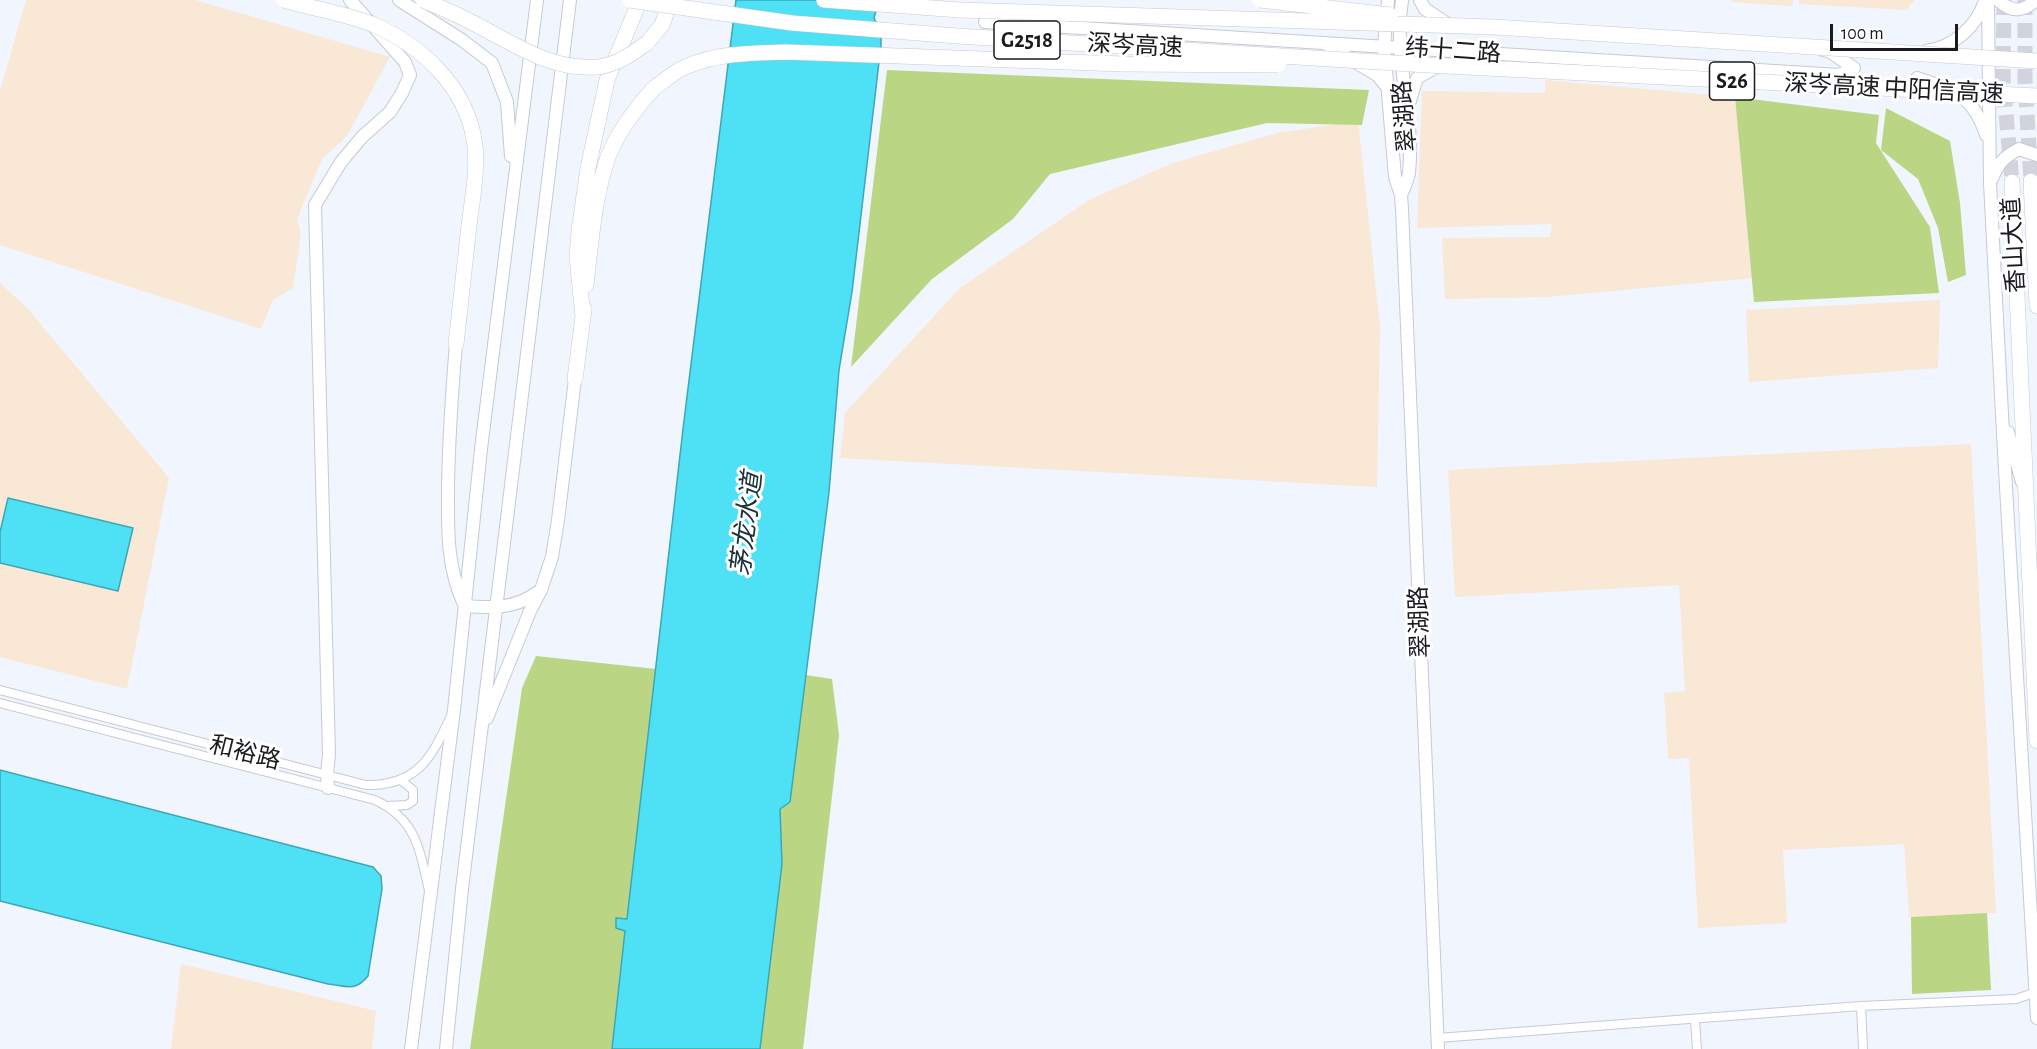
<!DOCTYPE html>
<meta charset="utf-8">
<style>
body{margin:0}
#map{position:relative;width:2037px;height:1049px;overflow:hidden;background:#f1f5fd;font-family:"Alegreya Sans",sans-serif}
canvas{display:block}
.scale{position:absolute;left:1830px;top:24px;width:128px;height:27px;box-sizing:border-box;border:3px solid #191b1e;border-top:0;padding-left:8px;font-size:18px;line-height:21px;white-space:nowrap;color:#191b1e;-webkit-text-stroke:4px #fff;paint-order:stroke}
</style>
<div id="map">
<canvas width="2037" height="1049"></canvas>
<div class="scale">100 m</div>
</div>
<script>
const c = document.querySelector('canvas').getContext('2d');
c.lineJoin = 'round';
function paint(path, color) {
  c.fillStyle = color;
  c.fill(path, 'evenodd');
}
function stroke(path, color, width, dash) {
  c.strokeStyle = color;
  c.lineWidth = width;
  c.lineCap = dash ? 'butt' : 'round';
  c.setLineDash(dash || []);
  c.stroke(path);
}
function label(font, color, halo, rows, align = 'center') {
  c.font = font + ' "Alegreya Sans","Noto Sans SC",sans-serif';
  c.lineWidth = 6;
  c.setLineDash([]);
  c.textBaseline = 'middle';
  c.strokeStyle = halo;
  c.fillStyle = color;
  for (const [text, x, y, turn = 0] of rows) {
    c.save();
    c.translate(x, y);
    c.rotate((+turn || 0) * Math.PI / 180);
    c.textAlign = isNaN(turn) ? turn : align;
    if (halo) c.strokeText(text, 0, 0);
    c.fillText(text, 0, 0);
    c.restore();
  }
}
paint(new Path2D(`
 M 26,0 L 195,0 L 390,57 L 347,136 L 322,159 L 297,219 L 301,233 L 293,288 L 273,300 L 261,329 L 0,245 L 0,91 Z
 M 1732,0 L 1793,0 L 1792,6 L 1732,2 Z
 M 1799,0 L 1915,0 L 1906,10 L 1799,4 Z
 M 1545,80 L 1735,97 L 1752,278 L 1548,297 L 1445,299 L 1442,238 L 1550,237 L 1552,224 L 1417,228 L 1422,91 L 1545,93 Z
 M 1358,121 L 1380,326 L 1377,487 L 840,458 L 845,413 L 960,288 L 1089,200 L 1173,163 L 1277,133 Z
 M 0,283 L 28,309 L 169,478 L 127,689 L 0,657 Z
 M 1940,300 L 1938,368 L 1749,382 L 1746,310 Z
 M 1971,444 L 1996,913 L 1909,917 L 1904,844 L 1783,850 L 1787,923 L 1698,928 L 1689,758 L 1668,759 L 1664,693 L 1685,691 L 1679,585 L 1455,597 L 1448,470 Z
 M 181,964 L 376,1011 L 372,1049 L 171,1049 Z`), '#f8e8d5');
paint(new Path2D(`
 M 887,70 L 1369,90 L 1362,125 L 1267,123 L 1050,174 L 1013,219 L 932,279 L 851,367 Z
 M 1735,97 L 1879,115 L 1876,143 L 1930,227 L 1939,293 L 1754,302 Z
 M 1886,108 L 1950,141 L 1960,203 L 1966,275 L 1948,282 L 1938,228 L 1918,179 L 1881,150 Z
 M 536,656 L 656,669 L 627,920 L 617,918 L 625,930 L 612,1049 L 470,1049 L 522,688 Z
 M 806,675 L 832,679 L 839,735 L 803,1049 L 760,1049 L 782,864 L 780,809 L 790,802 Z
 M 1987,913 L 1991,990 L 1912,994 L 1911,917 Z`), '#bad685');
const water = new Path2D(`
 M 736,0 L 870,0 L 877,7 L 874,18 L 881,33 L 881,45 L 852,292 L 839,370 L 829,492 L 790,802 L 780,809 L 782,864 L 760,1049 L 612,1049 L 625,931 L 616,928 L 616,918 L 627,919 L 683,429 Z
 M 8,498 L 133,528 L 118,591 L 0,563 L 0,532 Z
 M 0,770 L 373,867 L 381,876 L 382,889 L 368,976 C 355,992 347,986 328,984 L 0,901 Z`);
paint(water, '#4ee1f5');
stroke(water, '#3ea6b4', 1.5);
stroke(new Path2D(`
 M 2004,0 L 2003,79 L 2012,182
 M 2025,0 L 2025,81 L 2031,181`), '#d1d4dc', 15, [15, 8]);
const street = new Path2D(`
 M 0,690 L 366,785 C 416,786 431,759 450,718
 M 0,703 L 375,800 C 417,820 419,849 429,890
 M 388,806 L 407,805 L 413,801 L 413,790 L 402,781
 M 1861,1006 L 1863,1049
 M 1695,1019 L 1697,1049
 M 1438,1038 L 1861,1006 L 2016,999 L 2036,992`);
const secondary = new Path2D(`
 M 399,0 L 462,40 L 492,63 L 507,102 L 511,156
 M 1388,0 L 1384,46 L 1395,177 L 1401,195 L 1402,209 L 1438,1049
 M 1420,0 L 1425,9 L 1449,25
 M 1988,0 L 1990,183 L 2004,453 L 2037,1018
 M 1998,0 C 2011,12 2022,13 2036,0
 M 985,22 L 1839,75 L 1854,68
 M 1324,43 L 1377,75 L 1387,87
 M 1823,50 L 1829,51 L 1854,68
 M 1926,51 C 1954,47 1976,27 1985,1
 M 1917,78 C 1954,90 1973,95 1986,135
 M 1409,104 L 1417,78 L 1438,66
 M 1992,179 C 1998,163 2004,157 2019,149 L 2037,155
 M 1401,195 C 1404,188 1408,180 1409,173 C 1415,115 1393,58 1402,0
 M 456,344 C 452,391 449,438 448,485 C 448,526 446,564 463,602
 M 2008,432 L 2022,482
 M 465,606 C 493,608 515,609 538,592
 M 487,718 L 530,611 L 541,590 L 552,557 L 558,520 L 575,379
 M 328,788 L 327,774 L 329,754 L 315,205 L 341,162 L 362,137 L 390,112 L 402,93 L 410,75 L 405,62 L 350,0
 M 411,1049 L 454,710 L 481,449 L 537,0
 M 446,1049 L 462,889 L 570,0`);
const highway = new Path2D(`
 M 824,0 L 960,10
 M 647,43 L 662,25 L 671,0
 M 2031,181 L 2037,306
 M 2012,182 L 2037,741
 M 586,285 C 591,242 594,198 608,157 C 618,131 636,108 654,88
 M 583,317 L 577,257 L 579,231 L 588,168 L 607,80 L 640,0
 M 456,344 L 469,226
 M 575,379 L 584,309`);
stroke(street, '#c5cad4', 10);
stroke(secondary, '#c5cad4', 14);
stroke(highway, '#c5cad4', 16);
stroke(street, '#fff', 8);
stroke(secondary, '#fff', 12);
stroke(highway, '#fff', 15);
const highwayBridge = new Path2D(`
 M 284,0 C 311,8 347,14 372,24 C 421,45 465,86 474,139 C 479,166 472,200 469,226
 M 423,0 C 440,7 457,14 473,23 C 513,43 550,71 598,67 C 616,65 633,53 647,43
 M 629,0 L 792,23 L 957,36 L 1427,65 L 2037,96
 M 1260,0 L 1390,15
 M 960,10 L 1494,27 L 2037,61
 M 654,88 C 664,81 674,72 685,67 C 717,53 751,53 786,52 L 1123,64 L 1278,65`);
stroke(highwayBridge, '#c5cad4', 16, []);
stroke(highwayBridge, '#fff', 15);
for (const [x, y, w] of [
 [1027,40,66],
 [1732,81,45]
]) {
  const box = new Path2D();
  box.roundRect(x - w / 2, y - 19, w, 38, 4.5);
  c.fillStyle = '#fff';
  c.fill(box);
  stroke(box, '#191b1e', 1.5);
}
label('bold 22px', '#191b1e', null, [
 ["G2518",1027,40],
 ["S26",1732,81]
]);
label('24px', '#191b1e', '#fff', [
 ["深岑高速",1135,46,3],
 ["纬十二路",1453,51,4],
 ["深岑高速 中阳信高速",1894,89,3],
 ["翠湖路",1405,116,-95],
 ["香山大道",2014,245,-93],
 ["翠湖路",1420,622,-92],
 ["和裕路",245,753,14]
]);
label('italic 26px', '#193135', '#fff', [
 ["茅龙水道",747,524,-83]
]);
</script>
